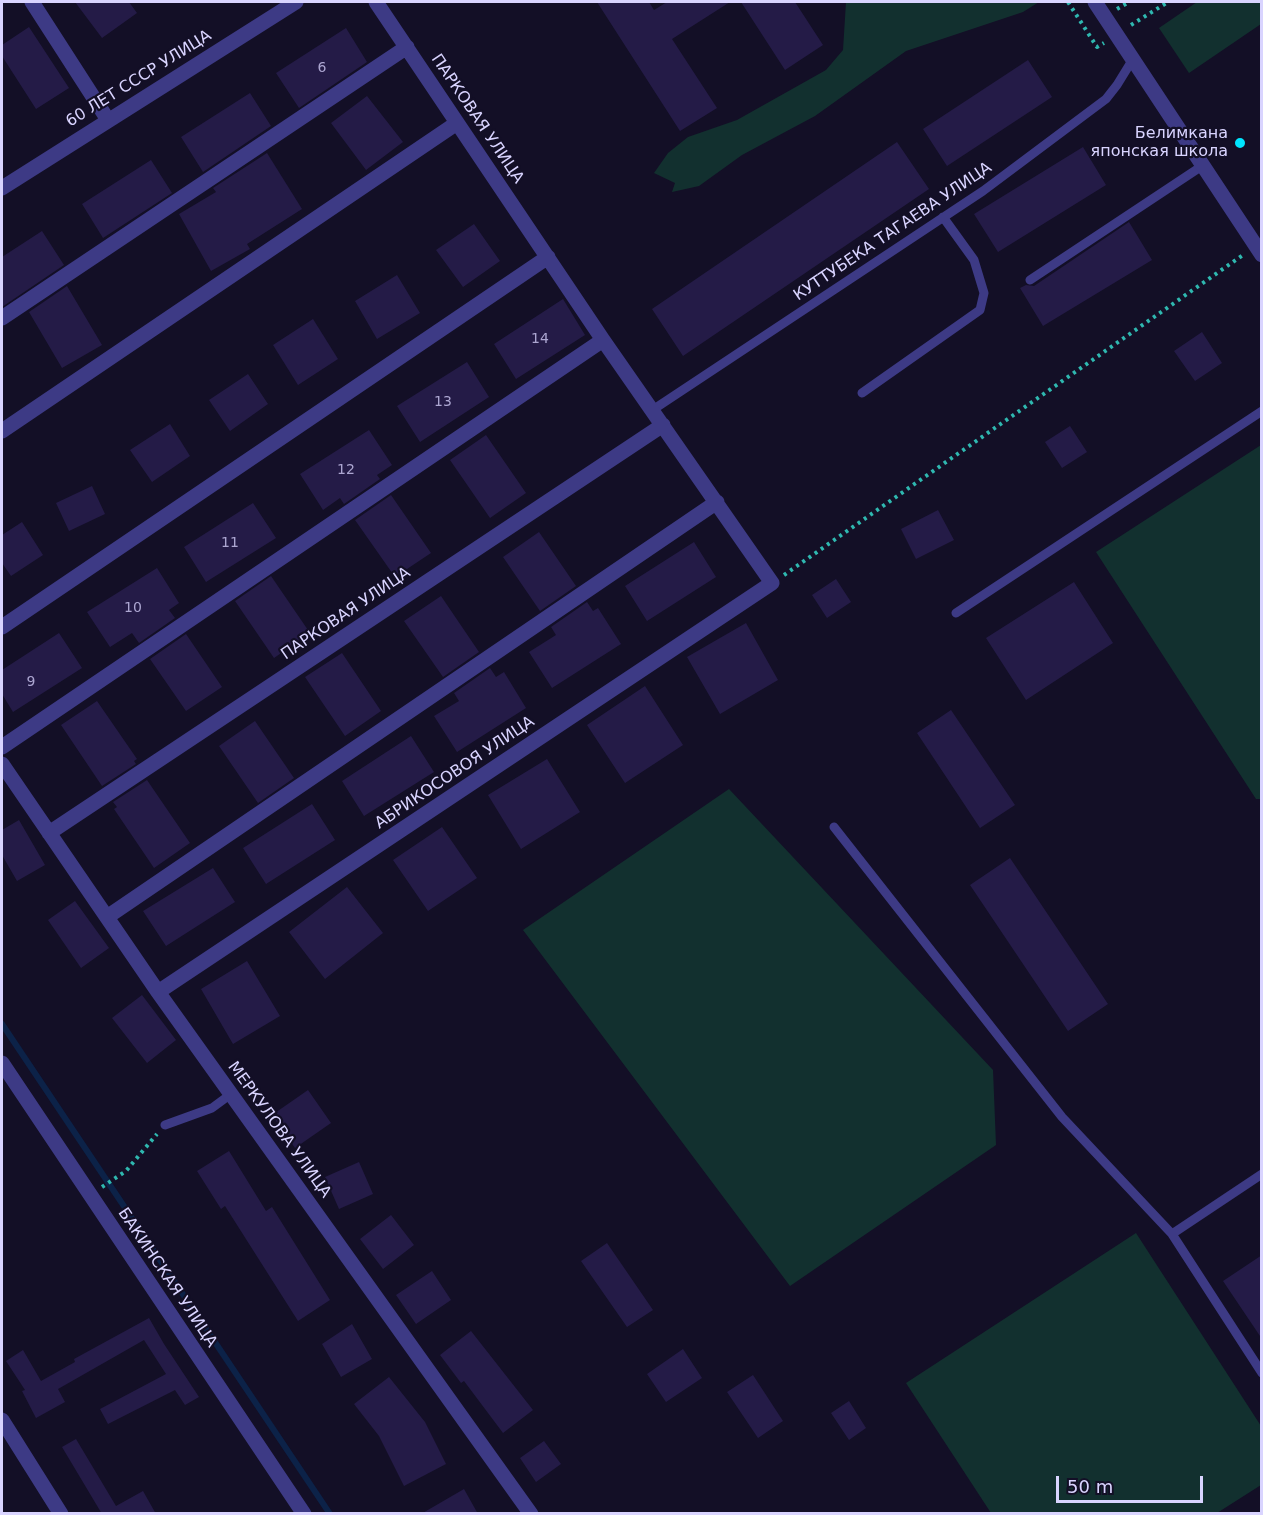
<!DOCTYPE html>
<meta charset="utf-8">
<style>
body{margin:0}
#map{position:relative;width:1263px;height:1515px;overflow:hidden;background:#130f26;font-family:"DejaVu Sans",sans-serif}
canvas{display:block}
.frame{position:absolute;inset:0;border:3px solid #d9d4ff;pointer-events:none}
.scale{position:absolute;left:1056px;top:1476px;width:147px;height:27px;box-sizing:border-box;border:3px solid #d9d4ff;border-top:0;padding-left:8px;font-size:18px;line-height:21px;white-space:nowrap;color:#d9d4ff;-webkit-text-stroke:4px #130f26;paint-order:stroke}
</style>
<div id="map">
<canvas width="1263" height="1515"></canvas>
<div class="frame"></div>
<div class="scale">50 m</div>
</div>
<script>
const c = document.querySelector('canvas').getContext('2d');
c.lineJoin = 'round';
function paint(path, color) {
  c.fillStyle = color;
  c.fill(path, 'evenodd');
}
function stroke(path, color, width, dash) {
  c.strokeStyle = color;
  c.lineWidth = width;
  c.lineCap = dash ? 'butt' : 'round';
  c.setLineDash(dash || []);
  c.stroke(path);
}
function label(font, color, halo, rows, align = 'center') {
  c.font = font + ' "DejaVu Sans",sans-serif';
  c.lineWidth = 4.5;
  c.setLineDash([]);
  c.textBaseline = 'middle';
  c.strokeStyle = halo;
  c.fillStyle = color;
  for (const [text, x, y, turn = 0] of rows) {
    c.save();
    c.translate(x, y);
    c.rotate((+turn || 0) * Math.PI / 180);
    c.textAlign = isNaN(turn) ? turn : align;
    if (halo) c.strokeText(text, 0, 0);
    c.fillText(text, 0, 0);
    c.restore();
  }
}
paint(new Path2D(`
 M 846,2 L 1039,2 L 1023,12 L 906,51 L 815,116 L 742,155 L 699,186 L 672,192 L 675,183 L 654,173 L 668,153 L 688,137 L 737,120 L 826,70 L 843,50 Z
 M 1197,2 L 1261,2 L 1261,24 L 1189,73 L 1159,28 Z
 M 1261,445 L 1262,799 L 1256,799 L 1096,552 Z
 M 729,789 L 993,1070 L 996,1145 L 790,1286 L 523,930 Z
 M 1136,1233 L 1261,1426 L 1261,1485 L 1217,1513 L 991,1513 L 906,1383 Z`), '#12302f');
stroke(new Path2D(`
 M 2,1024 L 330,1514`), '#0c2248', 6);
paint(new Path2D(`
 M 75,2 L 129,2 L 137,13 L 102,38 Z
 M 597,2 L 649,2 L 654,10 L 667,2 L 730,2 L 672,39 L 717,108 L 680,131 Z
 M 741,2 L 795,2 L 823,45 L 785,70 Z
 M 29,27 L 69,88 L 36,109 L 2,56 L 2,45 Z
 M 346,28 L 367,62 L 299,108 L 276,73 Z
 M 1028,60 L 1052,97 L 947,166 L 923,129 Z
 M 250,93 L 271,126 L 203,172 L 181,137 Z
 M 367,96 L 403,142 L 366,170 L 331,123 Z
 M 897,142 L 929,189 L 683,356 L 652,309 Z
 M 1083,147 L 1106,185 L 998,252 L 974,214 Z
 M 267,153 L 302,209 L 247,244 L 250,249 L 211,271 L 179,214 L 216,192 L 213,188 Z
 M 151,160 L 172,193 L 103,238 L 82,204 Z
 M 1129,222 L 1152,260 L 1043,326 L 1020,288 L 1026,285 L 1034,286 Z
 M 474,224 L 500,261 L 463,287 L 436,250 Z
 M 42,231 L 64,265 L 2,307 L 2,257 Z
 M 397,275 L 420,313 L 377,339 L 355,301 Z
 M 67,286 L 102,345 L 62,368 L 29,312 Z
 M 563,299 L 585,335 L 516,379 L 494,344 Z
 M 313,319 L 338,359 L 298,385 L 273,345 Z
 M 1202,332 L 1222,363 L 1195,381 L 1174,351 Z
 M 467,362 L 489,397 L 420,442 L 397,406 Z
 M 248,374 L 268,404 L 230,431 L 209,400 Z
 M 170,424 L 190,456 L 152,482 L 130,450 Z
 M 1070,426 L 1087,452 L 1062,468 L 1045,442 Z
 M 369,430 L 392,465 L 377,475 L 380,479 L 344,504 L 340,498 L 323,510 L 300,474 Z
 M 486,435 L 526,493 L 490,518 L 450,460 Z
 M 92,486 L 105,514 L 69,531 L 56,503 Z
 M 391,495 L 431,553 L 395,577 L 355,520 Z
 M 253,503 L 276,538 L 206,582 L 184,547 Z
 M 938,510 L 954,540 L 916,559 L 901,529 Z
 M 22,522 L 43,555 L 11,576 L 2,563 L 2,535 Z
 M 539,532 L 576,586 L 540,611 L 503,557 Z
 M 694,542 L 716,577 L 647,621 L 625,586 Z
 M 157,568 L 179,603 L 169,610 L 175,618 L 139,643 L 132,633 L 110,647 L 87,612 Z
 M 271,576 L 310,633 L 274,658 L 235,601 Z
 M 836,579 L 851,602 L 827,618 L 812,595 Z
 M 1074,582 L 1113,643 L 1026,700 L 986,638 Z
 M 441,596 L 479,652 L 443,677 L 404,621 Z
 M 587,602 L 593,611 L 598,608 L 621,644 L 552,688 L 529,652 L 556,635 L 551,627 Z
 M 746,623 L 778,680 L 720,714 L 687,657 Z
 M 59,633 L 82,668 L 13,712 L 2,694 L 2,670 Z
 M 186,634 L 222,687 L 186,711 L 150,659 Z
 M 342,653 L 381,711 L 345,736 L 305,677 Z
 M 490,668 L 496,677 L 504,672 L 526,708 L 457,752 L 434,716 L 459,701 L 454,693 Z
 M 645,686 L 683,745 L 625,783 L 587,725 Z
 M 97,701 L 137,759 L 134,761 L 136,764 L 102,786 L 61,725 Z
 M 951,710 L 1015,805 L 980,828 L 917,733 Z
 M 255,721 L 294,778 L 258,803 L 219,746 Z
 M 411,736 L 434,772 L 364,816 L 342,781 Z
 M 547,759 L 580,812 L 521,849 L 488,795 Z
 M 147,780 L 190,843 L 154,868 L 114,809 L 117,807 L 113,802 Z
 M 312,804 L 335,840 L 266,884 L 243,848 Z
 M 19,820 L 45,865 L 17,881 L 2,855 L 2,830 Z
 M 442,827 L 477,878 L 428,911 L 393,860 Z
 M 1010,858 L 1108,1004 L 1068,1031 L 970,885 Z
 M 213,868 L 235,902 L 166,946 L 143,911 Z
 M 347,887 L 383,933 L 325,979 L 289,932 Z
 M 75,901 L 109,948 L 81,968 L 48,920 Z
 M 247,961 L 280,1016 L 233,1044 L 201,989 Z
 M 142,995 L 176,1040 L 147,1063 L 112,1018 Z
 M 308,1090 L 331,1123 L 295,1148 L 272,1115 Z
 M 229,1151 L 266,1211 L 272,1207 L 330,1300 L 298,1321 L 225,1206 L 221,1209 L 197,1171 Z
 M 359,1162 L 373,1194 L 339,1209 L 325,1177 Z
 M 391,1215 L 414,1245 L 383,1269 L 360,1239 Z
 M 607,1243 L 653,1310 L 627,1327 L 581,1261 Z
 M 1262,1255 L 1262,1339 L 1223,1281 Z
 M 432,1271 L 451,1300 L 416,1324 L 396,1295 Z
 M 149,1318 L 164,1344 L 199,1397 L 185,1405 L 175,1390 L 108,1424 L 100,1409 L 166,1374 L 144,1340 L 58,1389 L 65,1402 L 36,1418 L 22,1391 L 25,1390 L 6,1361 L 23,1350 L 41,1381 L 75,1362 L 74,1359 Z
 M 352,1324 L 372,1359 L 341,1377 L 322,1344 Z
 M 471,1331 L 533,1410 L 503,1433 L 464,1381 L 461,1383 L 440,1355 Z
 M 683,1349 L 702,1378 L 666,1402 L 647,1374 Z
 M 753,1375 L 783,1421 L 758,1438 L 727,1392 Z
 M 389,1377 L 425,1422 L 446,1464 L 404,1486 L 379,1436 L 354,1404 Z
 M 849,1401 L 866,1428 L 849,1440 L 831,1413 Z
 M 76,1439 L 116,1506 L 143,1491 L 156,1514 L 102,1514 L 62,1447 Z
 M 544,1441 L 561,1464 L 536,1482 L 520,1458 Z
 M 464,1489 L 478,1514 L 421,1514 Z`), '#241b47');
stroke(new Path2D(`
 M 1068,2 L 1097,47 L 1104,43
 M 1117,9 L 1129,2
 M 1131,25 L 1168,2
 M 784,575 L 1243,255
 M 102,1187 L 126,1171 L 157,1134`), '#2fb8b0', 4, [3, 4.5]);
stroke(new Path2D(`
 M 1030,280 L 1202,166
 M 862,393 L 980,310 L 984,293 L 974,260 L 943,217
 M 651,411 L 983,191 L 1106,99 L 1117,85 L 1133,59
 M 956,613 L 1262,411
 M 834,827 L 1062,1117 L 1172,1234 L 1262,1174
 M 165,1125 L 212,1108 L 231,1094
 M 1172,1234 L 1262,1373`), '#3d3a85', 9);
stroke(new Path2D(`
 M 32,2 L 108,120
 M 1095,2 L 1262,255
 M 2,188 L 296,2
 M 2,318 L 407,47
 M 2,431 L 457,123
 M 2,627 L 548,257
 M 2,747 L 603,340
 M 2,764 L 158,992 L 531,1514
 M 49,833 L 663,425
 M 107,917 L 717,502
 M 158,992 L 772,583 L 603,340 L 376,2
 M 2,1063 L 304,1514
 M 2,1420 L 61,1514`), '#3d3a85', 15);
for (const [x, y, r, color] of [
 [1240,143,6,"#00e5ff"]
]) {
  const dot = new Path2D();
  dot.arc(x, y, r, 0, 2 * Math.PI);
  c.fillStyle = color;
  c.fill(dot);
  stroke(dot, '#130f26', 2);
}
label('14px', '#aca6d1', null, [
 ["6",322,68],
 ["14",540,339],
 ["13",443,402],
 ["12",346,470],
 ["11",230,543],
 ["10",133,608],
 ["9",31,682]
]);
label('16px', '#d9d4ff', '#130f26', [
 ["60 ЛЕТ СССР УЛИЦА",139,79,-32],
 ["ПАРКОВАЯ УЛИЦА",477,119,56],
 ["КУТТУБЕКА ТАГАЕВА УЛИЦА",893,232,-34],
 ["ПАРКОВАЯ УЛИЦА",346,614,-34],
 ["АБРИКОСОВОЯ УЛИЦА",455,773,-34],
 ["МЕРКУЛОВА УЛИЦА",279,1130,54],
 ["БАКИНСКАЯ УЛИЦА",167,1278,56]
]);
label('16px', '#d9d4ff', '#130f26', [
 ["Белимкана",1228,134],
 ["японская школа",1228,152]
], 'right');
</script>
